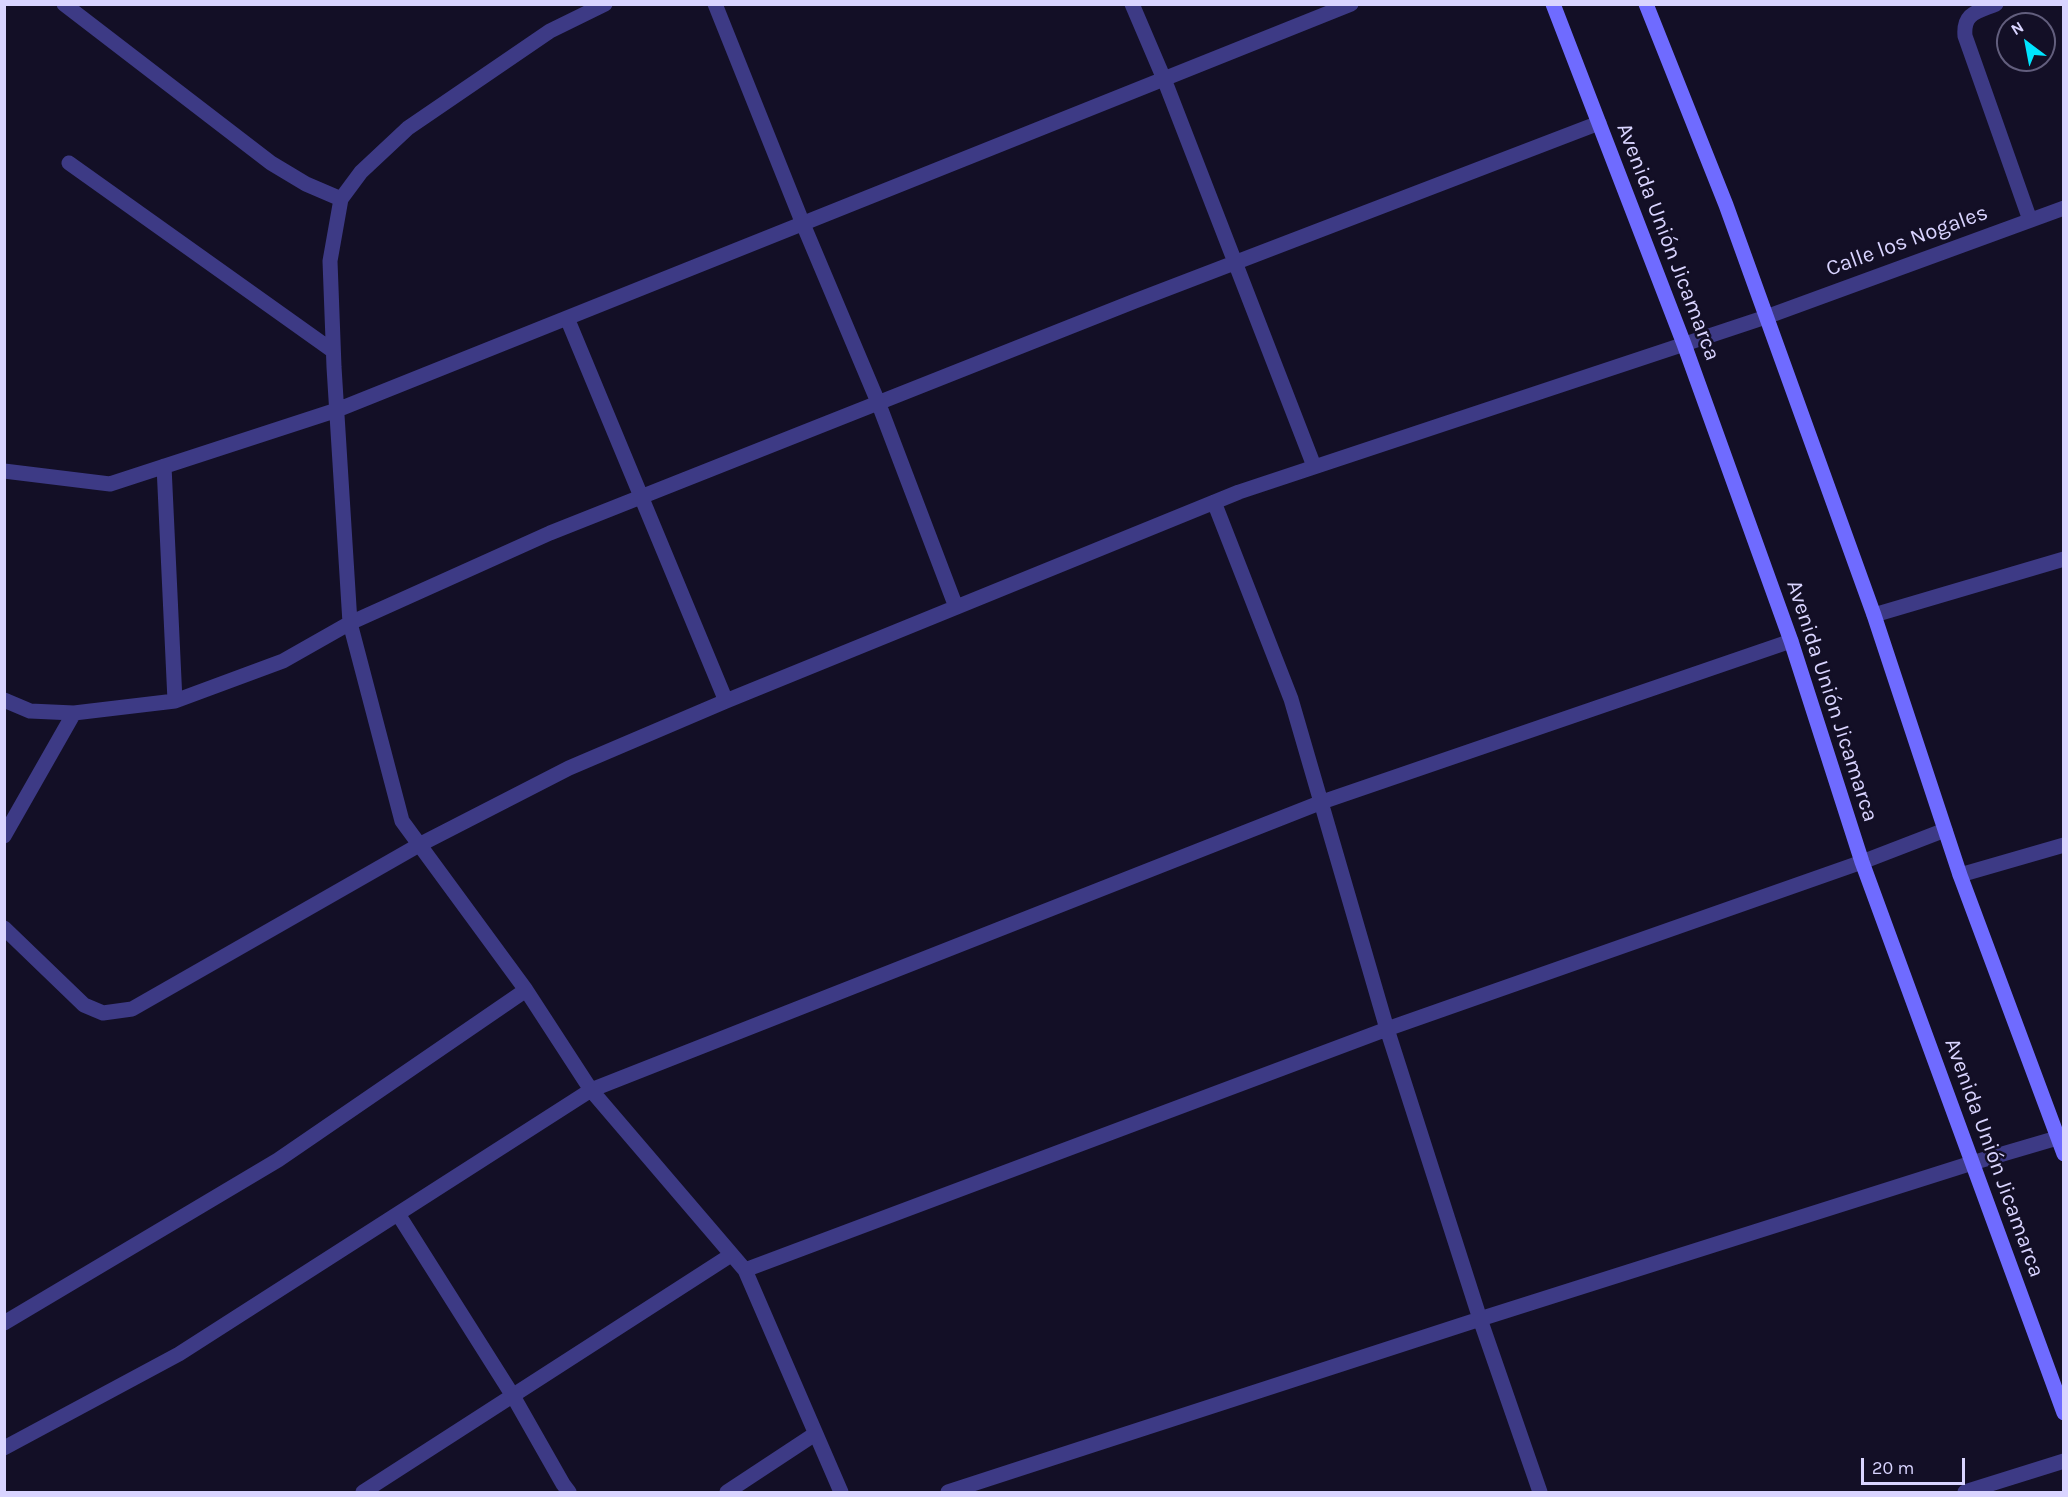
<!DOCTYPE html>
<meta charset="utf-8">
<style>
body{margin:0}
#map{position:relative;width:2068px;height:1497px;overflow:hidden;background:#130f26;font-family:Karla,sans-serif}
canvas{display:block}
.frame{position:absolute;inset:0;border:6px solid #d9d4ff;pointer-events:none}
.north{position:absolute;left:1996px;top:12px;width:60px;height:60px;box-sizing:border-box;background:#130f26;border:2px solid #625e7d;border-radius:50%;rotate:328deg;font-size:16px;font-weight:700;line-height:24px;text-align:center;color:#d9d4ff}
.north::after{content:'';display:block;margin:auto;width:21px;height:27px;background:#00e5ff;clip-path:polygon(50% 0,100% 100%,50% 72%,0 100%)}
.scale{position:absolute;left:1861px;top:1458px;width:104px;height:27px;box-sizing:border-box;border:3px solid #d9d4ff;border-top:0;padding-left:8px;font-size:18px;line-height:21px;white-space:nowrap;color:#d9d4ff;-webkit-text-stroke:4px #130f26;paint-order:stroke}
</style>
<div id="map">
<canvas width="2068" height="1497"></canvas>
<div class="frame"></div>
<div class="north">N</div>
<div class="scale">20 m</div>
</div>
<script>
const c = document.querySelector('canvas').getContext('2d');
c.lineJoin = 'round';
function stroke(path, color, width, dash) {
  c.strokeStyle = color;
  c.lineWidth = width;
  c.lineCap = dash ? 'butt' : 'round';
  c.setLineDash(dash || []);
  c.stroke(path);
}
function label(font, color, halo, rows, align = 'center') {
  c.font = font + ' Karla,sans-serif';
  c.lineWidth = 5;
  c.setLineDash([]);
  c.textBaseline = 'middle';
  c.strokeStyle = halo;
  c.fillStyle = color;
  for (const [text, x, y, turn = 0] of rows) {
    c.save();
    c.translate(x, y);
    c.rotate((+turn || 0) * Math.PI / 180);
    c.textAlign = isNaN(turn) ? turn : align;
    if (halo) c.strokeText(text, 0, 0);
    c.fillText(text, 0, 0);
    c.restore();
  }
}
stroke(new Path2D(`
 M 64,4 L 271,163 L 306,184 L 341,199
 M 605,4 L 550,31 L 408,128 L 361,172 L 341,199 L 330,261 L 334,367 L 350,623 L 402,821 L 526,990 L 591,1090 L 745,1270 L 841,1492
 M 715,4 L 803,224 L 878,402 L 956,607
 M 1132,4 L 1164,79 L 1314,466
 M 1996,4 C 1977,12 1963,13 1965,36 L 2030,220
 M 69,163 L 333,351
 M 567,318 L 726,701
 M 164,466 L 175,701
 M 4,471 L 110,484 L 337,410 L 1351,4
 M 1214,502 L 1291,699 L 1387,1029 L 1480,1319 L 1540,1492
 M 1874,615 L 2064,559
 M 4,700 L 30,711 L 74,713 L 175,701 L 283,661 L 350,623 L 550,533 L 1135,301 L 1599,123
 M 4,836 L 74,713
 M 1960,875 L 2064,845
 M 4,928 L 84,1005 L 103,1013 L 132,1009 L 419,845 L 569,768 L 726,701 L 1239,492 L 1766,317 L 2064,208
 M 398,1214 L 513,1396 L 563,1484 L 569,1492
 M 745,1270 L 1387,1029 L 1862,862 L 1945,830
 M 4,1323 L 278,1160 L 526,990
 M 4,1448 L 179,1354 L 591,1090 L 1322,802 L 1791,641
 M 363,1492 L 731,1255
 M 727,1492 L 815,1434
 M 948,1492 L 1480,1319 L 1972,1163 L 2064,1136
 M 1965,1492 L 2064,1461`), '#3d3a85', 15);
stroke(new Path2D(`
 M 1553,4 L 1684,344 L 1791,641 L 1862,862 L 2064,1413
 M 1646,4 L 1726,205 L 1874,615 L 1960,875 L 2064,1154`), '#6f6bff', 15);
label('22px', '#d9d4ff', '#130f26', [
 ["Calle los Nogales",1907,241,-20],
 ["Avenida Unión Jicamarca",1668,242,69],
 ["Avenida Unión Jicamarca",1832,701,72],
 ["Avenida Unión Jicamarca",1994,1158,70]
]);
</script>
